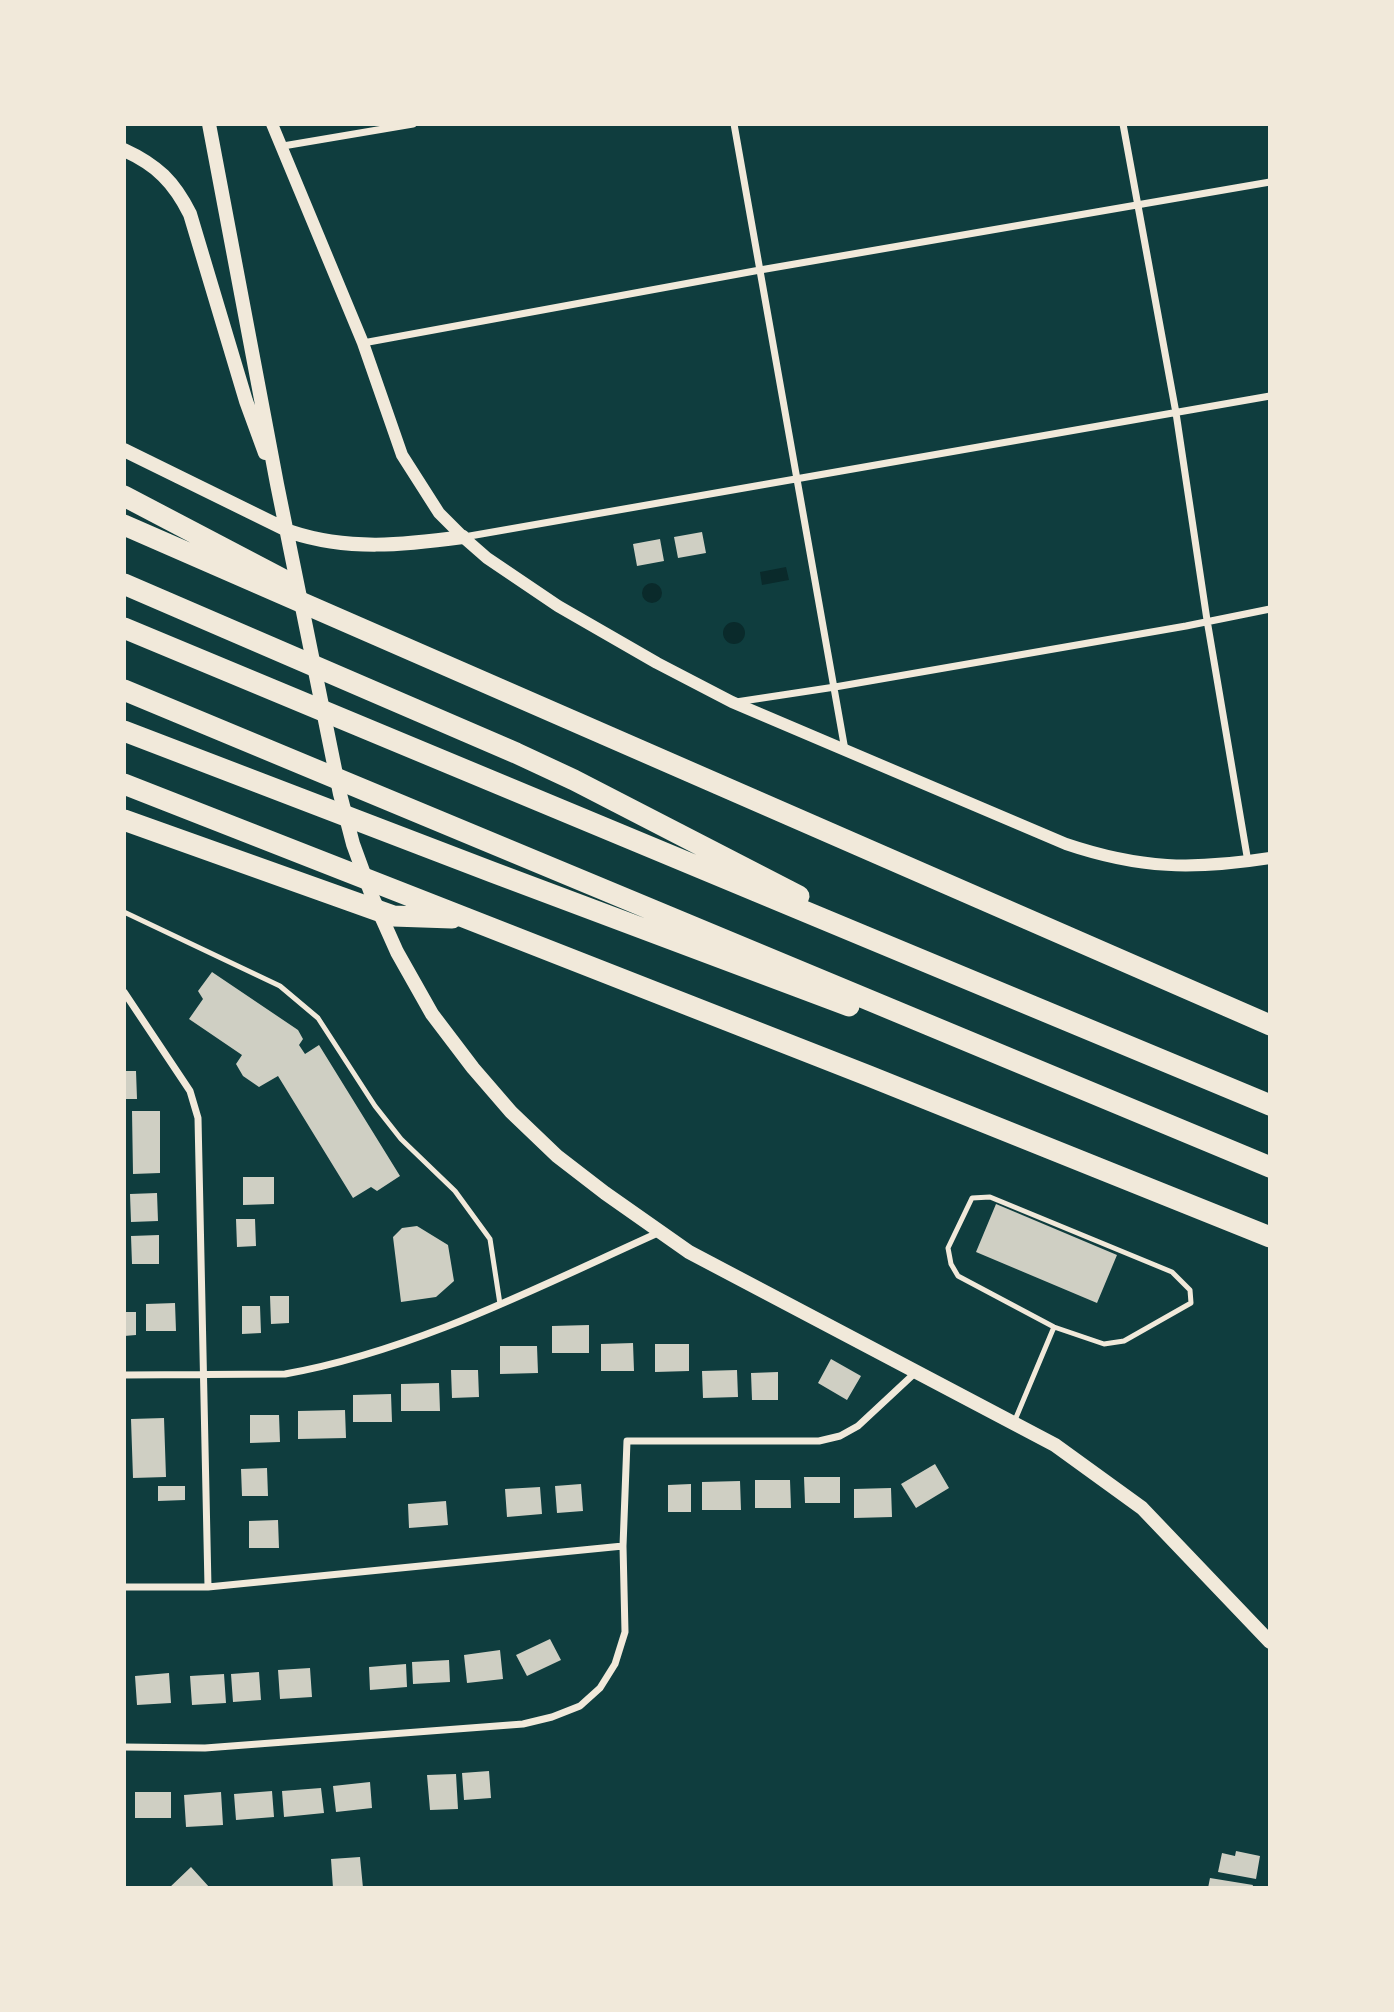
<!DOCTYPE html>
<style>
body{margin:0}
#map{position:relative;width:1394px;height:2012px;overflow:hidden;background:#0f3d3e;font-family:Arial,sans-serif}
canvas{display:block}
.frame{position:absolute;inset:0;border:126px solid #f1e9da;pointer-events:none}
</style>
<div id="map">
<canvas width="1394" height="2012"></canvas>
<div class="frame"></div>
</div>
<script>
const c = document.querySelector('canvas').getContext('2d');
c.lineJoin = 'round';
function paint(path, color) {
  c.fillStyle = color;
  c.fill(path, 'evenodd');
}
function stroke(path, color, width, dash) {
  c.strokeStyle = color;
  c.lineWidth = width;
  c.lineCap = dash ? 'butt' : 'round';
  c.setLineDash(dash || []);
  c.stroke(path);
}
paint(new Path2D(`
 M 786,567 L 789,580 L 762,585 L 760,572 Z
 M642 593a10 10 0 1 1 20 0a10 10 0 1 1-20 0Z
 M723 633a11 11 0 1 1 22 0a11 11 0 1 1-22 0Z`), '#0a2a2b');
paint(new Path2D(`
 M 702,532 L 706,553 L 678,558 L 674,537 Z
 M 660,539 L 664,561 L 637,566 L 633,544 Z
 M 212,972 L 298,1030 L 303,1039 L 299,1045 L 305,1054 L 319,1045 L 400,1176 L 377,1191 L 371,1187 L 353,1198 L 278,1076 L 259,1087 L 243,1076 L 236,1064 L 242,1055 L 189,1019 L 203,999 L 198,991 Z
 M 124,1071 L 136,1071 L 137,1099 L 124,1099 Z
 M 132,1111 L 160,1111 L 160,1173 L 133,1174 Z
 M 243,1177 L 274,1177 L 274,1204 L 243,1205 Z
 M 157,1193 L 158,1221 L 131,1222 L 130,1194 Z
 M 996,1204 L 1117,1255 L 1097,1303 L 976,1252 Z
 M 236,1219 L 255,1219 L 256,1246 L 237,1247 Z
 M 417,1226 L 448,1245 L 454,1281 L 436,1297 L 401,1302 L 393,1237 L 402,1228 Z
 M 159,1235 L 159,1264 L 132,1264 L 131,1236 Z
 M 270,1296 L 289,1296 L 289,1323 L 271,1324 Z
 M 175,1303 L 176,1331 L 146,1331 L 146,1304 Z
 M 242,1306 L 260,1306 L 261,1333 L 242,1334 Z
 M 124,1312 L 136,1312 L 136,1335 L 124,1336 Z
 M 589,1325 L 589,1353 L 552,1353 L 552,1326 Z
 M 633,1343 L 634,1371 L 601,1371 L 601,1344 Z
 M 655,1344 L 689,1344 L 689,1371 L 655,1372 Z
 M 500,1346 L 537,1346 L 538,1373 L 500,1374 Z
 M 831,1359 L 861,1376 L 847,1400 L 818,1383 Z
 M 451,1370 L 478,1370 L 479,1397 L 452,1398 Z
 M 737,1370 L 738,1397 L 703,1398 L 702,1371 Z
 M 778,1372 L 778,1400 L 752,1400 L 751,1373 Z
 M 439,1383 L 440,1411 L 401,1411 L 401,1384 Z
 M 391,1394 L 392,1422 L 353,1422 L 353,1395 Z
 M 345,1410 L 346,1438 L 298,1439 L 298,1411 Z
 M 250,1415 L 279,1415 L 280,1442 L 250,1443 Z
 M 164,1418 L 166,1477 L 133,1478 L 131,1419 Z
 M 935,1464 L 949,1488 L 916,1508 L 901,1484 Z
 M 267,1468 L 268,1496 L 242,1496 L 241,1469 Z
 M 804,1477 L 840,1477 L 840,1503 L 805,1503 Z
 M 755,1480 L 790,1480 L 791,1508 L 755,1508 Z
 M 740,1481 L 741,1510 L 702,1510 L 702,1482 Z
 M 581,1484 L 583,1511 L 557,1513 L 555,1486 Z
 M 691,1484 L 691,1512 L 668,1512 L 668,1485 Z
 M 158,1486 L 185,1486 L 185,1500 L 158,1501 Z
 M 540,1487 L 542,1514 L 507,1517 L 505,1489 Z
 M 891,1488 L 892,1517 L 854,1518 L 854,1489 Z
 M 446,1501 L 448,1525 L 409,1528 L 408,1504 Z
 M 278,1520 L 279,1548 L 249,1548 L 249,1521 Z
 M 550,1639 L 561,1660 L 527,1676 L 516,1655 Z
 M 500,1650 L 503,1679 L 467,1683 L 464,1655 Z
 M 449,1660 L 450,1682 L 413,1684 L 412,1662 Z
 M 406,1664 L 407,1687 L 370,1690 L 369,1667 Z
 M 310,1668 L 312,1697 L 280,1699 L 278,1670 Z
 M 259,1672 L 261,1700 L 233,1702 L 231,1674 Z
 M 169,1673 L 171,1703 L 137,1705 L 135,1676 Z
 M 224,1674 L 226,1703 L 192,1705 L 190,1676 Z
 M 489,1771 L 491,1798 L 464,1800 L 462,1773 Z
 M 456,1774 L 458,1809 L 430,1810 L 427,1775 Z
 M 370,1782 L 372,1808 L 336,1812 L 333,1786 Z
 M 321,1788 L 324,1813 L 284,1817 L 282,1791 Z
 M 272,1791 L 274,1817 L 236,1820 L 234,1794 Z
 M 135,1792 L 171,1792 L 171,1818 L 135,1818 Z
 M 221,1792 L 223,1825 L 186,1827 L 184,1795 Z
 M 1236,1851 L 1260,1856 L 1256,1879 L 1218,1872 L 1222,1853 L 1235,1856 Z
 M 360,1857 L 363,1888 L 333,1888 L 331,1859 Z
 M 191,1867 L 210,1888 L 169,1888 Z
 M 1210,1878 L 1253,1885 L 1252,1888 L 1208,1888 Z`), '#cfcfc3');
stroke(new Path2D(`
 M 124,912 L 280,986 L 318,1018 L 375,1106 L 401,1139 L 455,1191 L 490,1239 L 500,1304
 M 990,1197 L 1172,1272 L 1190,1290 L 1191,1303 L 1124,1341 L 1104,1344 L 1054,1327 L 958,1276 L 951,1264 L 948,1248 L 972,1198 Z
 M 1015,1420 L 1054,1327`), '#f1e9da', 5);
stroke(new Path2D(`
 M 734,124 L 845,750
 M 1123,124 L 1176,413 L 1207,620 L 1248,862
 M 283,146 L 413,124
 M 363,343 L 760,270 L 1270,182
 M 464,537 L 1270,396
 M 736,702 L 835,687 L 1186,626 L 1270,609
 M 124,992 L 190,1091 L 198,1118 L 208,1587
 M 124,1375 L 285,1374 C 415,1351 540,1286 660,1232
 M 124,1587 L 208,1587 L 623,1546
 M 124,1747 L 205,1748 L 523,1724 L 552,1717 L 580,1706 L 600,1688 L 615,1664 L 625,1632 L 623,1546 L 627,1441 L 819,1441 L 840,1436 L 858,1426 L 916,1372`), '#f1e9da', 7);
stroke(new Path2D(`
 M 272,124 L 363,343 L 402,455 L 439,513 L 463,537 L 487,558 L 558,606 L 657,663 L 732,702 L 1066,844 C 1140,869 1193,870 1270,858`), '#f1e9da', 12);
stroke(new Path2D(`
 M 209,124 L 277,484 L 340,794 L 353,844 L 372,896 L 397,952 L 432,1014 L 473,1068 L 511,1112 L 557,1156 L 605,1193 L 689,1252 L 1055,1445 L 1142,1508 L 1270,1642
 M 124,150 C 157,165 174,182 190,214 L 246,401 L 265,453
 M 124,450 L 291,532 C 348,551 404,545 463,537`), '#f1e9da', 14);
stroke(new Path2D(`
 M 124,496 L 288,582
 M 124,525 L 1270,1025
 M 124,584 L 516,753 L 574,780 L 799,896
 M 124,628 L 1270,1105
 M 124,690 L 1270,1167
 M 124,731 L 492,872 L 849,1006
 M 124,784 L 869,1076 L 1270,1237
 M 124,820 L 393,916 L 452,918`), '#f1e9da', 21);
</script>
